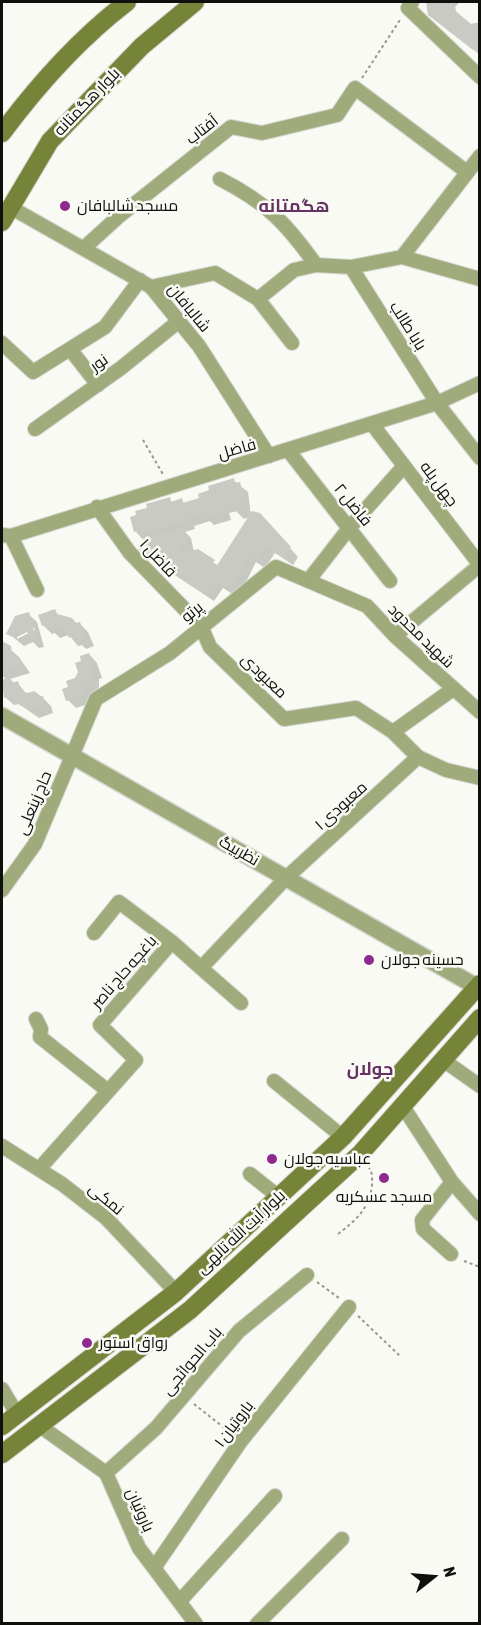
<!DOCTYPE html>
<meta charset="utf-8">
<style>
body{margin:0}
#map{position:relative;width:481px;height:1625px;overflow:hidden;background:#f8faf3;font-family:"Asap Condensed",sans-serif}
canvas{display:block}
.frame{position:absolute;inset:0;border:3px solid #0f0f0d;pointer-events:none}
.north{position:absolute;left:403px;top:1547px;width:60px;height:60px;-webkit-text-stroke:4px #f8faf3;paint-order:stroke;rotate:73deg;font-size:16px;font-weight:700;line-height:24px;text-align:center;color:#0f0f0d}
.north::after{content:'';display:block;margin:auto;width:21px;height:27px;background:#0f0f0d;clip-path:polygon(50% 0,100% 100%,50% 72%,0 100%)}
</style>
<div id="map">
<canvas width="481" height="1625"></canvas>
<div class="frame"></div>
<div class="north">N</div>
</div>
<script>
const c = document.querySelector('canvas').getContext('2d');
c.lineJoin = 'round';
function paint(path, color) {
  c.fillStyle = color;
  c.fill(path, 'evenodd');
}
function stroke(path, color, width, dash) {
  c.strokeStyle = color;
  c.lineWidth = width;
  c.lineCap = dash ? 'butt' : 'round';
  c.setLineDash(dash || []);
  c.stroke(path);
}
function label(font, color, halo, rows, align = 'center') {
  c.font = font + ' "Asap Condensed",Cairo,sans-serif';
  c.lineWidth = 5;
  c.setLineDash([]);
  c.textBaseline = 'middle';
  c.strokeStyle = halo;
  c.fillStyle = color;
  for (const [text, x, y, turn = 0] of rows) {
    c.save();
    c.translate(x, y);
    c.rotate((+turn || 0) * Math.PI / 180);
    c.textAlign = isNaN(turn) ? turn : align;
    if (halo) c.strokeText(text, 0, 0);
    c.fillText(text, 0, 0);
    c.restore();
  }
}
paint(new Path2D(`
 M 428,2 L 460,2 L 455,7 L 457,14 L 471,26 L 480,23 L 480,55 L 429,14 Z
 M 233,480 L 248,492 L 251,516 L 268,523 L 298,557 L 293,565 L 275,553 L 265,568 L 256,562 L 240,594 L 234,595 L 223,588 L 214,601 L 149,558 L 140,549 L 145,542 L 136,532 L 169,499 L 173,503 L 181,500 L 185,504 L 201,499 ZM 236,511 L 244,519 L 250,517 L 219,566 L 194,552 L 191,538 L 185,532 L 195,529 L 194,526 L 210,521 L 214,525 L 231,520 L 229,513 Z
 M 55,611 L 60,617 L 80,624 L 88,632 L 94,646 L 86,649 L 82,645 L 78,646 L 69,635 L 60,638 L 55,633 L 52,634 L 44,626 L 40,616 Z
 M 28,614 L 37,622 L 44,647 L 39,648 L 33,642 L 24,646 L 8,633 ZM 33,627 L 35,630 L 17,639 L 17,635 Z
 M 3,643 L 19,657 L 30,673 L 10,679 L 15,684 L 18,683 L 27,695 L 35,692 L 42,697 L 51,706 L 53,713 L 39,718 L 19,704 L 14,705 L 5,697 L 2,685 L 2,681 L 6,680 L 2,675 Z
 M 89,654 L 97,663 L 102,678 L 99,679 L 99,687 L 89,699 L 91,703 L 76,708 L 68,700 L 70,688 Z`), '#0003');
paint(new Path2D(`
 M 426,2 L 450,2 L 452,8 L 471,24 L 480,22 L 480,49 L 473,50 L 428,15 Z
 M 234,478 L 235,483 L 240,482 L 244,497 L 240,498 L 243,509 L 234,512 L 231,502 L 221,505 L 223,512 L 205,518 L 203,512 L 186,517 L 188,521 L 140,535 L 139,531 L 134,532 L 130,517 L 136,515 L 135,511 L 147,508 L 146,504 L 170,497 L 171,502 L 182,498 L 183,503 L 199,498 L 198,494 L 209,490 L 208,486 Z
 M 252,511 L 260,513 L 291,547 L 284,558 L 266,546 L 256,560 L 248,555 L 231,586 L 227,584 L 225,588 L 214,580 L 205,594 L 138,549 L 147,537 L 182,528 L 186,542 L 178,548 L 184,553 L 198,549 L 215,560 L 212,565 L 216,567 Z
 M 55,609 L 57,614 L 72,618 L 76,623 L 80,622 L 86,638 L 76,641 L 74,636 L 69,638 L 66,630 L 59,627 L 50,630 L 48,624 L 42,626 L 38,615 Z
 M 29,612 L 36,639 L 30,640 L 27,632 L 15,638 L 6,634 L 15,616 Z
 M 2,641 L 11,646 L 12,660 L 20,658 L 23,665 L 2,671 Z
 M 89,653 L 94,669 L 91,670 L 91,678 L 81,690 L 83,695 L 66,701 L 62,689 L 68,687 L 66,681 L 75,678 L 78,672 L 75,663 L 81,661 L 80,656 Z
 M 10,677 L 12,683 L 18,681 L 21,690 L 27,693 L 35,691 L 37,697 L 43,696 L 45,705 L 29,710 L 28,706 L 21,706 L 9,696 L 4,698 L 2,680 Z`), '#c8cac3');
const minor = new Path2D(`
 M 412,2 L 408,8 L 480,77
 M 220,179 C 267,203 286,223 316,265
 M 10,207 L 151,287 L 199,346 L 269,456
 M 84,248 L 118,217 L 231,127 L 262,133 L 337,115 L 355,88 L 467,172
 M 402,257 L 480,156
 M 351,267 L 437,403 L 480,458
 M 151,287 L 215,273 L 258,299 L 292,343
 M 258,299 L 294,270 L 316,265 L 351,267 L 402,257 L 480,279
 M 2,343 L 33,372 L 105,327 L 140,280
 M 70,349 L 98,385
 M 372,424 L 480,565
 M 35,429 L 121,368 L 179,321
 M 288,450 L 390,581
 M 97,507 L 130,553 L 201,626 L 210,647 L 284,719 L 356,708 L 393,732 L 418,757 L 446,770 L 480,778
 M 2,535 L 11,536 L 437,403 L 480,383
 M 11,536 L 37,590
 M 308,581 L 350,527 L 404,466
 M 395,636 L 480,565
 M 393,732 L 453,689
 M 2,890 L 35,844 L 96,699 L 170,653 L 276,567 L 367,606 L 395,636 L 480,712
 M 94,933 L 119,902 L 172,942
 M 201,968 L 241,1003
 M 36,1019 L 41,1029 L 40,1037 L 108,1091
 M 443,1060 L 480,1086
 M 274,1081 L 343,1137
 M 402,1105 L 452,1182 L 480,1214
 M 2,1146 L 62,1184 L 106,1218 L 176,1292
 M 39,1169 L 136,1060 L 100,1025 L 172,942 L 201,968 L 286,878 L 418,757
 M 250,1174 L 279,1197
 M 451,1254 L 423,1229 L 422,1220 L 452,1182
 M 2,1389 L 17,1414
 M 40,1426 L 106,1473 L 139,1548 L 196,1624
 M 106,1473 L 156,1428 L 239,1331 L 307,1275
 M 154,1568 L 241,1441 L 349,1307
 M 180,1601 L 275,1496
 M 257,1624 L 342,1539`);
const tertiary = new Path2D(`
 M 2,716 L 477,987`);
const secondary = new Path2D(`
 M 2,133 C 37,86 80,38 127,2
 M 2,222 L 50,141 L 142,46 L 195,2
 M 2,1426 L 176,1292 L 343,1137 L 480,984
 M 2,1454 L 190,1310 L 360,1154 L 480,1018`);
stroke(minor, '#d3d4ce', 16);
stroke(tertiary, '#d3d4ce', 19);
stroke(secondary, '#d3d4ce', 20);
stroke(new Path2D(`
 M 362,78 L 400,20
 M 143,440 L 164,476
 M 338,1234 C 356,1220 369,1209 372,1186 C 372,1178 373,1174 369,1168
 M 464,1261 L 480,1267
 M 317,1282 L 339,1298
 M 358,1316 L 400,1356
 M 194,1404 L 232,1434`), '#979893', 2, [3, 3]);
stroke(minor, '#a0ab7b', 14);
stroke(tertiary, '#a0ab7b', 16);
stroke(secondary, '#76843a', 18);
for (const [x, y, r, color] of [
 [65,206,6,"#90298f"],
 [369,960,6,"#90298f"],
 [272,1159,6,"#90298f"],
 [384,1178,6,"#90298f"],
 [87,1343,6,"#90298f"]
]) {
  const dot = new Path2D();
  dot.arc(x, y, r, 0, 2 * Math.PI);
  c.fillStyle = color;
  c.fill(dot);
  stroke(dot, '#f8faf3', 2);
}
label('16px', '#0f0f0d', '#f8faf3', [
 ["بلوار هگمتانه",87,102,-46],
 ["آفتاب",202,130,-38],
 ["شالبافان",189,308,51],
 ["بابا طالب",408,326,58],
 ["نور",99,363,-35],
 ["فاضل",237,449,-16],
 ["چهل پله",439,484,53],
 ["فاضل ۲",353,505,51],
 ["فاضل ۱",158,558,47],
 ["پرتو",192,612,-39],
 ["شهید محدود",421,636,44],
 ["معبودی",264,676,44],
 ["حاج زینعلی",34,803,-67],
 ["معبودی ۱",341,806,-42],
 ["نظربیگ",239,851,30],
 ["باغچه حاج ناصر",124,972,-49],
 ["نمکی",106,1199,40],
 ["بلوار آیت الله تالهی",241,1232,-43],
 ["باب الحوائجی",192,1361,-50],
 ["۱ باروتیان",234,1424,-53],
 ["باروتیان",140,1510,66]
]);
label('16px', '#0f0f0d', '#f8faf3', [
 ["مسجد شالبافان",77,206],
 ["حسینه جولان",381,960],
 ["عباسیه جولان",284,1159],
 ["مسجد عسکریه",384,1197,"center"],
 ["رواق استور",99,1343]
], 'left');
label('bold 18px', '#643263', '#f8faf3', [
 ["هگمتانه",294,206],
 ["جولان",370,1069]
]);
</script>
